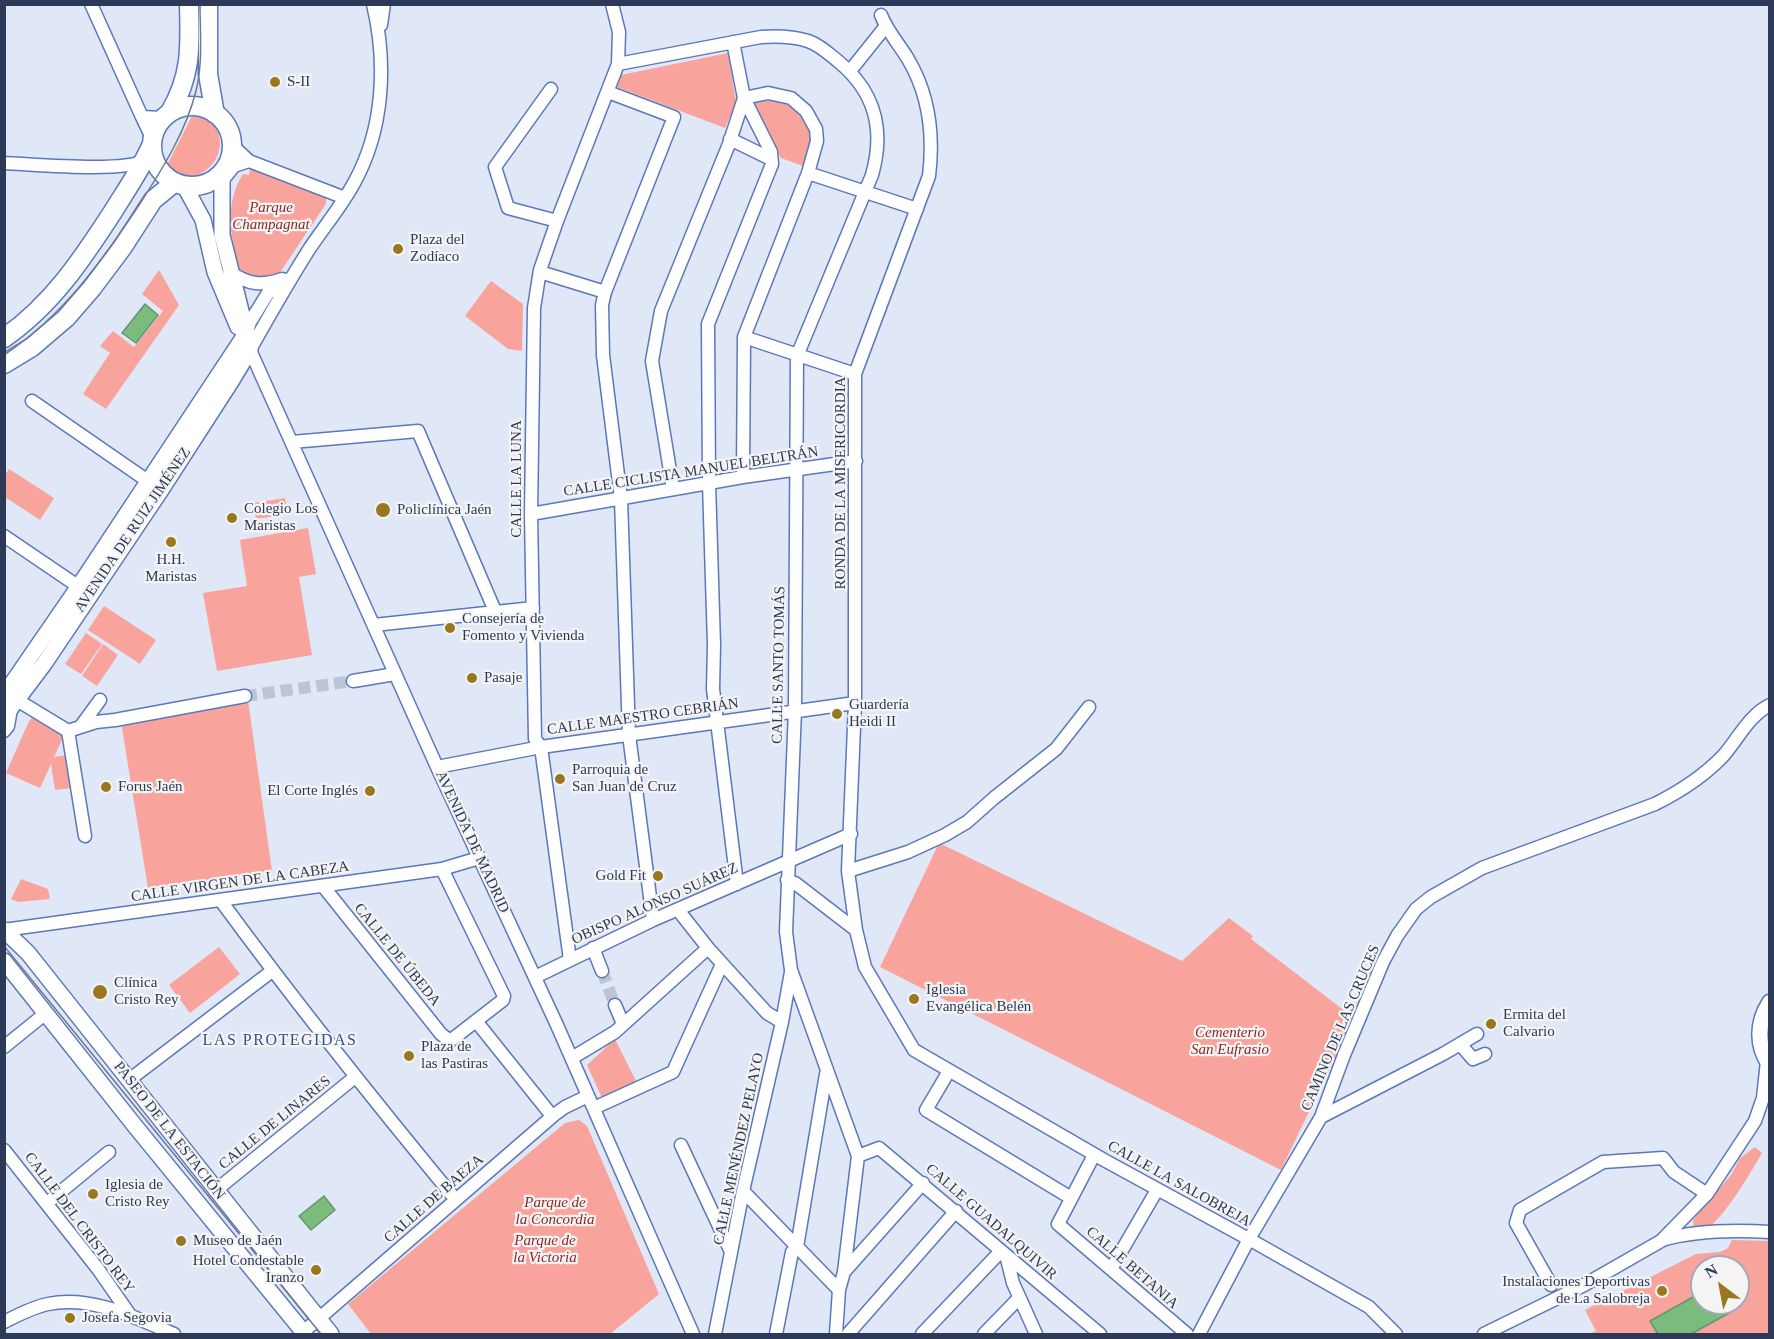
<!DOCTYPE html>
<meta charset="utf-8">
<style>
body{margin:0}
#map{position:relative;width:1774px;height:1339px;overflow:hidden;background:#e0e7f6;font-family:"Times New Roman",serif}
canvas{display:block}
.frame{position:absolute;inset:0;border:6px solid #2d3a57;pointer-events:none}
.north{position:absolute;left:1690px;top:1255px;width:60px;height:60px;box-sizing:border-box;background:#f4f4f4;border:2px solid #a4aab5;border-radius:50%;rotate:328deg;font-size:16px;font-weight:700;line-height:24px;text-align:center;color:#2d3a57}
.north::after{content:'';display:block;margin:auto;width:21px;height:27px;background:#997620;clip-path:polygon(50% 0,100% 100%,50% 72%,0 100%)}
</style>
<div id="map">
<canvas width="1774" height="1339"></canvas>
<div class="frame"></div>
<div class="north">N</div>
</div>
<script>
const c = document.querySelector('canvas').getContext('2d');
c.lineJoin = 'round';
function paint(path, color) {
  c.fillStyle = color;
  c.fill(path, 'evenodd');
}
function stroke(path, color, width, dash) {
  c.strokeStyle = color;
  c.lineWidth = width;
  c.lineCap = dash ? 'butt' : 'round';
  c.setLineDash(dash || []);
  c.stroke(path);
}
function label(font, color, halo, rows, align = 'center') {
  c.font = font + ' "Times New Roman",serif';
  c.lineWidth = 4.5;
  c.setLineDash([]);
  c.textBaseline = 'middle';
  c.strokeStyle = halo;
  c.fillStyle = color;
  for (const [text, x, y, turn = 0] of rows) {
    c.save();
    c.translate(x, y);
    c.rotate((+turn || 0) * Math.PI / 180);
    c.textAlign = isNaN(turn) ? turn : align;
    if (halo) c.strokeText(text, 0, 0);
    c.fillText(text, 0, 0);
    c.restore();
  }
}
paint(new Path2D(`
 M 728,53 L 736,102 L 725,128 L 617,87 L 621,75 Z
 M 763,101 C 785,99 807,112 811,134 C 813,145 808,157 806,167 L 781,158 L 752,104 Z
 M 194,112 C 249,131 206,201 166,167 Z
 M 250,169 L 259,169 L 321,193 L 326,197 L 326,204 L 281,271 C 266,283 257,280 241,272 C 230,241 224,203 243,174 L 249,175 Z
 M 159,270 L 179,305 L 106,409 L 83,394 L 110,353 L 100,346 L 113,331 L 134,347 L 163,311 L 142,294 Z
 M 491,281 L 523,304 L 522,351 L 508,349 L 465,316 Z
 M 9,469 L 54,498 L 40,520 L 5,497 L 5,475 Z
 M 285,498 L 288,514 L 256,519 L 253,503 Z
 M 308,528 L 316,574 L 299,577 L 312,655 L 217,671 L 203,593 L 247,586 L 240,540 Z
 M 104,606 L 156,640 L 140,664 L 88,630 Z
 M 86,633 L 102,644 L 81,674 L 65,664 Z
 M 103,644 L 118,655 L 97,686 L 82,676 Z
 M 248,700 L 272,871 L 148,888 L 121,722 Z
 M 32,718 L 65,733 L 54,757 L 68,755 L 72,788 L 55,790 L 51,764 L 40,788 L 6,773 L 29,721 Z
 M 939,843 L 1182,961 L 1229,918 L 1253,936 L 1251,939 L 1354,1018 L 1281,1170 L 880,967 Z
 M 21,879 L 48,889 L 50,899 L 18,902 L 11,899 Z
 M 219,947 L 240,974 L 190,1013 L 169,985 Z
 M 615,1039 L 636,1081 L 602,1098 L 587,1065 Z
 M 579,1120 L 587,1126 L 659,1294 L 610,1334 L 371,1334 L 348,1304 L 565,1123 Z
 M 1755,1147 L 1762,1153 C 1753,1169 1720,1225 1704,1230 C 1701,1231 1697,1229 1694,1229 L 1693,1220 L 1696,1216 L 1731,1175 L 1740,1158 Z
 M 1732,1240 L 1769,1241 L 1769,1334 L 1589,1334 L 1596,1331 L 1585,1310 L 1696,1254 L 1720,1252 L 1728,1248 ZM 1702,1267 L 1738,1267 L 1738,1303 L 1702,1303 Z`), '#f8a49c');
const water = new Path2D(`
 M 145,304 L 158,315 L 136,343 L 122,333 Z
 M 324,1196 L 335,1210 L 311,1230 L 299,1216 Z
 M 1702,1292 L 1702,1303 L 1726,1303 L 1731,1312 L 1691,1334 L 1658,1334 L 1650,1321 Z`);
paint(water, '#7bbc7d');
stroke(water, '#649572', 1.5);
stroke(new Path2D(`
 M 245,696 L 353,681
 M 602,971 L 615,1005`), '#bcc4d6', 12, [12, 6]);
const minor = new Path2D(`
 M 91,4 L 142,117 L 162,118
 M 373,4 C 387,63 384,129 354,183 C 341,207 323,228 308,251 C 288,283 269,316 250,350 L 437,767 L 556,1023 L 693,1334
 M 881,15 C 887,31 899,44 908,59 C 930,96 934,135 929,176 L 855,374 L 855,703 L 848,871 L 856,930 L 865,967 L 914,1050 L 1104,1160 L 1256,1243 L 1369,1307 L 1396,1334
 M 381,25 L 384,4
 M 733,42 L 744,98 L 771,152 L 772,164 L 708,324 L 709,483 L 714,645 L 713,689 L 737,884
 M 618,64 L 761,37 C 777,36 792,36 808,41 C 820,45 829,54 839,62 C 875,92 885,129 872,175 L 797,356 L 795,710 L 786,932 L 791,970 L 858,1156 L 844,1272 L 839,1290 L 836,1334
 M 850,71 L 886,26
 M 551,89 L 495,167 L 508,208 L 557,221
 M 608,92 L 674,117 L 605,292 L 602,305 L 603,355 L 621,499 L 629,735 L 653,920
 M 142,117 L 152,138
 M 730,139 L 771,159
 M 232,145 L 249,161 L 345,198
 M 4,163 C 32,164 125,173 145,160
 M 808,173 L 917,209
 M 222,181 L 234,166 L 249,161
 M 230,272 C 249,285 262,286 282,279
 M 540,272 L 605,292
 M 247,332 L 250,322 L 268,293 L 289,279
 M 744,337 L 855,374
 M 32,401 L 155,486
 M 292,442 L 418,431 L 495,611
 M 743,477 L 744,337 L 808,173 L 817,141 L 816,129 L 806,111 L 791,98 L 768,93 L 744,98
 M 673,489 L 652,361 L 661,311 L 729,144 L 744,98
 M 531,514 L 743,477 L 856,461
 M 4,536 L 85,591
 M 374,625 L 533,608
 M 353,681 L 395,674
 M 17,700 L 68,731 L 85,836
 M 81,726 L 100,700
 M 4,731 L 8,726 L 11,709
 M 68,731 L 96,722 L 115,720 L 245,696
 M 437,767 L 541,747 L 855,703
 M 848,871 L 908,852 L 945,835 L 967,822 L 994,798 L 1056,749 L 1089,707
 M 787,880 L 795,883 L 856,930
 M 323,886 L 441,1034 L 450,1041 L 503,1000 L 504,996 L 442,869
 M 221,901 C 296,1003 375,1102 456,1200
 M 678,910 L 708,948 L 767,1013 L 782,1022
 M 4,930 L 442,869 L 479,858
 M 593,948 L 602,971
 M 570,960 L 541,747 L 535,739 L 531,514 L 534,308 L 540,270 L 557,221 L 618,64 L 619,32 L 612,4
 M 535,977 L 653,920 L 851,834
 M 615,1005 L 623,1024
 M 476,1021 L 552,1116
 M 1460,1044 L 1473,1059 L 1485,1054
 M 4,1047 L 46,1013
 M 572,1058 L 615,1032 L 708,948
 M 949,1071 L 926,1110 L 1071,1198
 M 129,1080 L 272,971
 M 594,1108 L 673,1072 L 722,964
 M 1321,1117 L 1443,1054 L 1477,1034
 M 681,1145 L 731,1252
 M 4,1150 L 98,1269 L 130,1315
 M 1094,1155 L 1058,1224 L 1187,1334
 M 858,1156 L 879,1148 L 1100,1334
 M 215,1191 L 355,1077
 M 743,1191 L 839,1290
 M 47,1203 L 109,1152
 M 1662,1240 C 1696,1230 1735,1230 1770,1232
 M 1006,1255 L 1013,1283 L 1036,1334
 M 1111,1269 L 1157,1190
 M 844,1272 L 923,1183
 M 1551,1285 L 1516,1223 L 1520,1210 L 1603,1162 L 1663,1158 L 1674,1172 L 1707,1194
 M 4,1322 C 18,1315 33,1307 48,1304 C 92,1295 136,1318 174,1334
 M 301,1334 L 554,1115 L 565,1107 L 588,1096
 M 715,1334 L 743,1191 L 782,1022 L 791,972
 M 776,1334 L 792,1252 L 797,1247 L 826,1074
 M 848,1334 L 956,1211
 M 922,1334 L 1001,1251
 M 984,1334 L 1019,1298
 M 1199,1334 L 1249,1239 L 1321,1117 L 1344,1055 L 1383,962 L 1397,936 L 1416,909 L 1431,897 L 1482,868 L 1655,804 C 1681,791 1703,777 1723,756 C 1738,739 1749,715 1770,705
 M 1484,1334 L 1584,1285 L 1661,1241 L 1707,1194 L 1755,1121 L 1763,1098 L 1767,1061`);
const major = new Path2D(`
 M 222,171 L 222,235 L 248,339
 M 184,185 L 203,220 L 215,272 L 238,327
 M 4,695 L 79,586 L 247,332
 M 4,717 L 44,664 L 161,490 L 232,380 L 250,350
 M 4,930 L 28,953 L 331,1334
 M 4,961 L 135,1126 L 305,1334
 M 1770,1002 C 1757,1022 1756,1046 1770,1065`);
const highway = new Path2D(`
 M 208,4 L 208,74 L 215,114
 M152 146a40 40 0 1 1 80 0a40 40 0 1 1-80 0Z
 M 170,112 C 192,75 190,46 189,4
 M 4,338 C 52,305 83,258 114,210 C 127,189 141,169 151,146
 M 4,364 L 32,347 L 66,318 L 92,288 L 122,248 L 153,200 L 175,182`);
stroke(minor, '#5b78ba', 15);
stroke(major, '#5b78ba', 18);
stroke(highway, '#5b78ba', 21);
stroke(minor, '#fff', 12);
stroke(major, '#fff', 15);
stroke(highway, '#fff', 18);
stroke(new Path2D(`
 M 4,355 C 63,316 103,260 141,202 C 163,168 186,131 196,91 C 203,63 200,33 200,4
 M 4,946 L 321,1334`), '#6e7991', 1.5);
for (const [x, y, r, color] of [
 [275,82,6,"#997620"],
 [398,249,6,"#997620"],
 [383,510,8,"#997620"],
 [232,518,6,"#997620"],
 [171,542,6,"#997620"],
 [450,628,6,"#997620"],
 [472,678,6,"#997620"],
 [837,714,6,"#997620"],
 [560,779,6,"#997620"],
 [106,787,6,"#997620"],
 [370,791,6,"#997620"],
 [658,876,6,"#997620"],
 [100,992,8,"#997620"],
 [914,999,6,"#997620"],
 [1491,1024,6,"#997620"],
 [409,1056,6,"#997620"],
 [93,1194,6,"#997620"],
 [181,1241,6,"#997620"],
 [316,1270,6,"#997620"],
 [1662,1291,6,"#997620"],
 [70,1318,6,"#997620"]
]) {
  const dot = new Path2D();
  dot.arc(x, y, r, 0, 2 * Math.PI);
  c.fillStyle = color;
  c.fill(dot);
  stroke(dot, '#f4f4f4', 2);
}
label('15px', '#2d3a57', '#f4f4f4', [
 ["S-II",287,82],
 ["Plaza del",410,240],
 ["Zodíaco",410,257],
 ["Colegio Los",244,509],
 ["Maristas",244,526],
 ["Policlínica Jaén",397,510],
 ["H.H.",171,560,"center"],
 ["Maristas",171,577,"center"],
 ["Consejería de",462,619],
 ["Fomento y Vivienda",462,636],
 ["Pasaje",484,678],
 ["Guardería",849,705],
 ["Heidi II",849,722],
 ["Parroquia de",572,770],
 ["San Juan de Cruz",572,787],
 ["Forus Jaén",118,787],
 ["El Corte Inglés",358,791,"right"],
 ["Gold Fit",646,876,"right"],
 ["Clínica",114,983],
 ["Cristo Rey",114,1000],
 ["Iglesia",926,990],
 ["Evangélica Belén",926,1007],
 ["Ermita del",1503,1015],
 ["Calvario",1503,1032],
 ["Plaza de",421,1047],
 ["las Pastiras",421,1064],
 ["Iglesia de",105,1185],
 ["Cristo Rey",105,1202],
 ["Museo de Jaén",193,1241],
 ["Hotel Condestable",304,1261,"right"],
 ["Iranzo",304,1278,"right"],
 ["Instalaciones Deportivas",1650,1282,"right"],
 ["de La Salobreja",1650,1299,"right"],
 ["Josefa Segovia",82,1318]
], 'left');
label('italic 15px', '#902627', '#f4f4f4', [
 ["Parque",271,208],
 ["Champagnat",271,225],
 ["Cementerio",1230,1033],
 ["San Eufrasio",1230,1050],
 ["Parque de",555,1203],
 ["la Concordia",555,1220],
 ["Parque de",545,1241],
 ["la Victoria",545,1258]
]);
label('15px', '#2d3a57', '#f4f4f4', [
 ["CALLE CICLISTA MANUEL BELTRÁN",691,472,-9],
 ["CALLE LA LUNA",517,479,-90],
 ["RONDA DE LA MISERICORDIA",841,483,-90],
 ["AVENIDA DE RUIZ JIMÉNEZ",133,530,-56],
 ["CALLE SANTO TOMÁS",779,665,-89],
 ["CALLE MAESTRO CEBRIÁN",643,717,-8],
 ["AVENIDA DE MADRID",472,842,65],
 ["CALLE VIRGEN DE LA CABEZA",240,882,-8],
 ["OBISPO ALONSO SUÁREZ",655,904,-24],
 ["CALLE DE ÚBEDA",397,955,51],
 ["CAMINO DE LAS CRUCES",1341,1028,-67],
 ["CALLE DE LINARES",275,1123,-39],
 ["PASEO DE LA ESTACIÓN",169,1131,52],
 ["CALLE MENÉNDEZ PELAYO",739,1149,-78],
 ["CALLE LA SALOBREJA",1179,1184,29],
 ["CALLE DE BAEZA",434,1199,-41],
 ["CALLE GUADALQUIVIR",991,1222,41],
 ["CALLE DEL CRISTO REY",79,1223,53],
 ["CALLE BETANIA",1132,1268,41]
]);
c.letterSpacing = '1.5px';
label('16px', '#35508e', '#f4f4f4', [
 ["LAS PROTEGIDAS",280,1041]
]);
c.letterSpacing = '0px';
</script>
